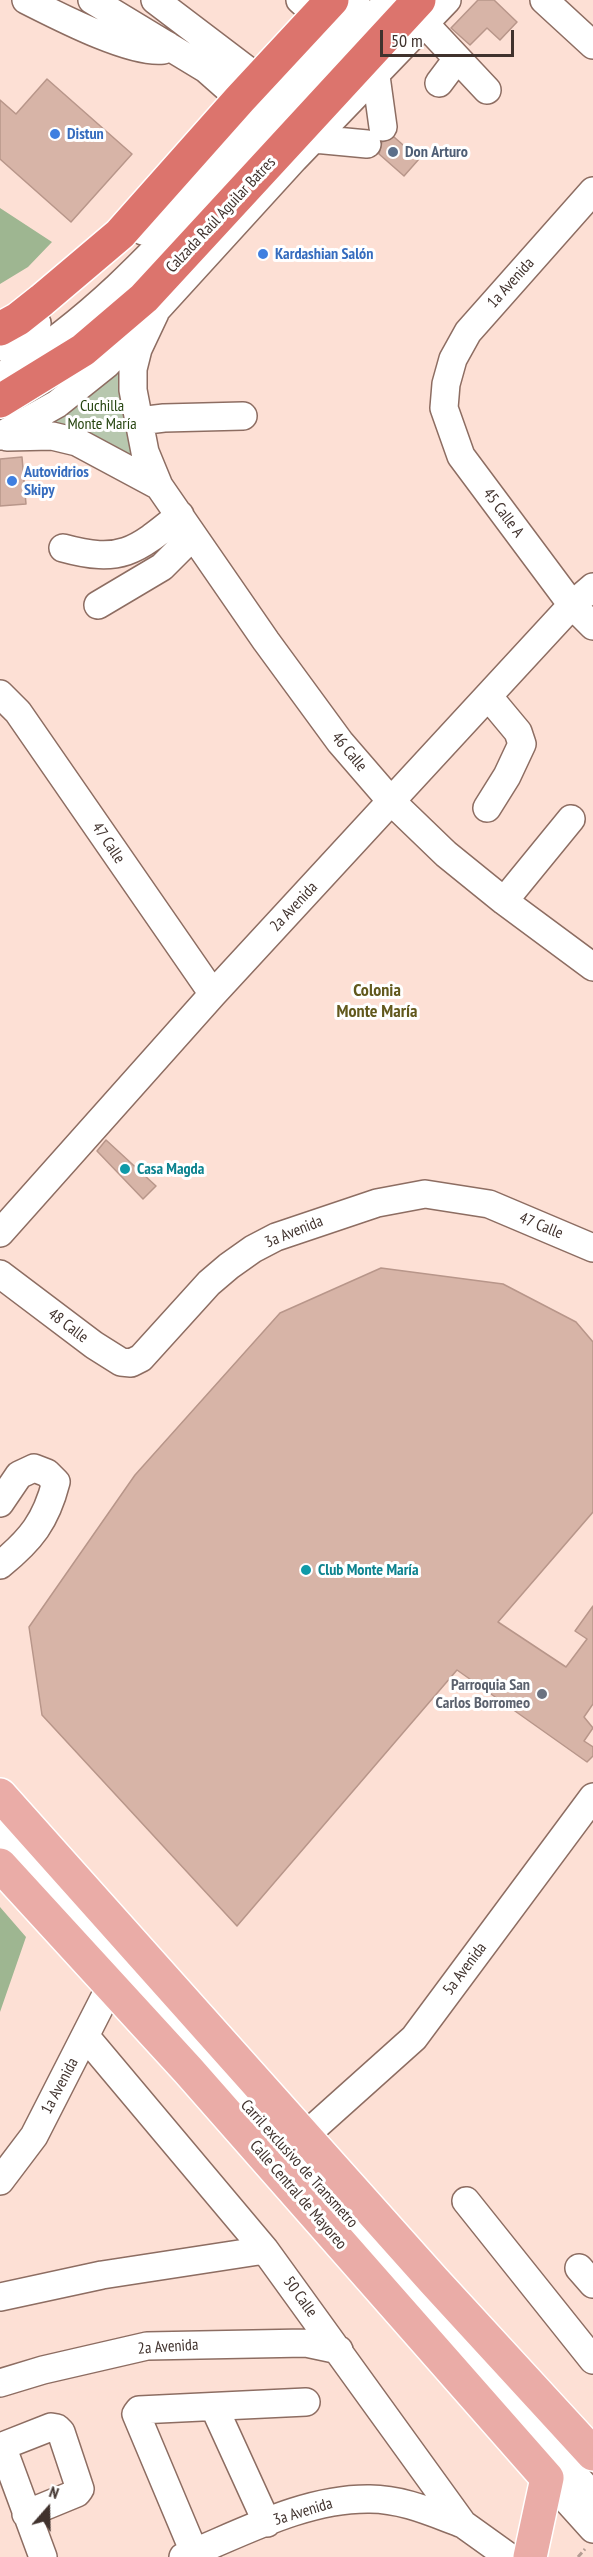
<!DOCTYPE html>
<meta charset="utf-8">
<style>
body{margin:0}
#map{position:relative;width:593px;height:2557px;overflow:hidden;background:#fde0d5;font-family:"PT Sans Narrow",sans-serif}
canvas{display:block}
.north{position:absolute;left:18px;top:2479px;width:60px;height:60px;-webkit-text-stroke:4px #fff;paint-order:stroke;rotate:20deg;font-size:16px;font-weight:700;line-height:24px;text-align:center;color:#40322d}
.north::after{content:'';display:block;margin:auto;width:21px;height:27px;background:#40322d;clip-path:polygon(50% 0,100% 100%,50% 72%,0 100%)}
.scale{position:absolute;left:380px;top:30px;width:134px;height:27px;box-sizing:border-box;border:3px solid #40322d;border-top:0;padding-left:8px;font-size:18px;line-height:21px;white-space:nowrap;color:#40322d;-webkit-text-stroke:4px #fff;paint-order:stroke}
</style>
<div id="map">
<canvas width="593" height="2557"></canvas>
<div class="north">N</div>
<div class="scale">50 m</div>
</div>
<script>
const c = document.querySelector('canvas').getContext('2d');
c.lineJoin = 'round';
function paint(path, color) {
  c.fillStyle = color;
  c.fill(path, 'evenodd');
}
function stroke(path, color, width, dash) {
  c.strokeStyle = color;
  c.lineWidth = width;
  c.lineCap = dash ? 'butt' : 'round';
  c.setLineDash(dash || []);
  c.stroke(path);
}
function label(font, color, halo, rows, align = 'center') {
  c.font = font + ' "PT Sans Narrow",sans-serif';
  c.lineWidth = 6;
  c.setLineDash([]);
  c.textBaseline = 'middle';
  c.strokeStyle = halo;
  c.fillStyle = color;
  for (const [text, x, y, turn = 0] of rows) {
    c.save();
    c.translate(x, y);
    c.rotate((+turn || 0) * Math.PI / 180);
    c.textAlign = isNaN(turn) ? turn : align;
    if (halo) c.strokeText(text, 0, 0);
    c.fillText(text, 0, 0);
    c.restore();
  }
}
paint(new Path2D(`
 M 136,346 L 159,486 L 29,431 Z`), '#b7c7ae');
paint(new Path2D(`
 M 0,208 L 52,242 L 28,267 L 0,284 Z
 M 0,1907 L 26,1937 L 0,2012 Z`), '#9eb691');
const building = new Path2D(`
 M 478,0 L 494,0 L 517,22 L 500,40 L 487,28 L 470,45 L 451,28 Z
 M 47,79 L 132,154 L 71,222 L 0,159 L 0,100 L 16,114 Z
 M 394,137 L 419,159 L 404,176 L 379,154 L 382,142 Z
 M 22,457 L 26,504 L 0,506 L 0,459 Z
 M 106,1140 L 156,1186 L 143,1199 L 97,1151 Z
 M 381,1268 L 503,1284 L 576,1322 L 593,1342 L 593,1512 L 498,1622 L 566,1667 L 587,1639 L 575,1631 L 593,1606 L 593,1704 L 584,1717 L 593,1728 L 584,1741 L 593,1747 L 593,1756 L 587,1762 L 457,1670 L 237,1926 L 42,1715 L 29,1627 L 135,1475 L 280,1313 Z`);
paint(building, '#d7b4a7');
stroke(building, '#b8968a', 1.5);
const minor = new Path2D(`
 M 26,0 C 56,15 130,54 163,50 L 167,45
 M 92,0 L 206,69 L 240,99
 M 155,0 L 259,79
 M 300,0 L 318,16
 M 544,0 L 593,45
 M 425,24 L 487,90
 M 376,76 L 383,127
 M 439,83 L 457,59
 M 314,139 L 367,144
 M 593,191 L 468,332 L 453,359 L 446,384 L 444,408 L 461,456 L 572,605 L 593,626
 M 143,231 L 217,154 L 356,0
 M 155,313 L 138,349 L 133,369 L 133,390 L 145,452 L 159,486 L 266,641 L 340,742 L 391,801 L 446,854 L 504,901 L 593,967
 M 0,347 L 37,323
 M 0,377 C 88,324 152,255 221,180 C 277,120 333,60 389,0
 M 139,421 L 164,418 L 243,416
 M 0,436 L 57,404 L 107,364 L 294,159 L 447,0
 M 7,437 L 52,436 L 77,442 L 159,486
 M 63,548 C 121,564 136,551 180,515
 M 98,605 L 162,567 L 193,536
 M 0,694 L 18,712 L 213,994
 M 487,808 L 507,776 L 522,744 L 518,732 L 488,696
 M 504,901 L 571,819
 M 0,1233 L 213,994 L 572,605 L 593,587
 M 0,1274 L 94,1345 L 121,1362 L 131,1363 L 141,1358 L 209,1283 L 229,1266 L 253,1249 L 276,1237 L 377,1203 L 425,1194 L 489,1204 L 593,1248
 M 0,1503 L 19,1475 L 34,1468 L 47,1473 L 56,1482 C 46,1521 31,1540 0,1565
 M 0,1835 L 349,2219 L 593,2496
 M 86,2037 L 265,2250 L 463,2524 L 509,2557
 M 318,2124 L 414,2038 L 593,1797
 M 0,2181 L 34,2136 L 111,1985
 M 466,2201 L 593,2360
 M 579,2268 L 593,2284
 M 0,2297 L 102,2275 L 265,2250
 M 0,2383 L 43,2370 L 147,2346 L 306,2343 L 339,2350
 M 214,2407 L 267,2523
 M 2,2446 L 43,2557
 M 0,2447 L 51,2427 L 57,2428 L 61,2432 L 80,2489 L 77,2493 L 26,2514
 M 547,2478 L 593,2529
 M 194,2552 L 136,2414 L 139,2410 L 306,2402
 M 183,2557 C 242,2533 305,2498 370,2499 C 403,2499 433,2513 463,2524`);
const major = new Path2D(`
 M 0,1795 L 434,2281 L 593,2454
 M 0,1865 L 188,2070 L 547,2478 L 530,2557`);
const highway = new Path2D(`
 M 0,329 L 18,319 L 42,300 L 120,234 L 240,99 L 332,0
 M 0,401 L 83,350 L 144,298 L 419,0`);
stroke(minor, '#8d6d62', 30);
stroke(major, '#fff', 36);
stroke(highway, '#fff', 36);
stroke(new Path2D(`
 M 578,2557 L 585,2549`), '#b49d94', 3, [6, 3]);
stroke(minor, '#fff', 27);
stroke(major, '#eaaca7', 33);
stroke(highway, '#dc746d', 33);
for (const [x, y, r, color] of [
 [55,134,6,"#3f7fe0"],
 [393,152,6,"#5c6f8a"],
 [263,254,6,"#3f7fe0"],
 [12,481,6,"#3f7fe0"],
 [125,1169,6,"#0f9aa8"],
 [306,1570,6,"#0f9aa8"],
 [542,1694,6,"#6b7280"]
]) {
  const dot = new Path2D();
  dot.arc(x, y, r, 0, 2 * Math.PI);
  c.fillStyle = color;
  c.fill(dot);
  stroke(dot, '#fff', 2);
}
label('bold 16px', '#366cbe', '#fff', [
 ["Distun",67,134],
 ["Kardashian Salón",275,254],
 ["Autovidrios",24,472],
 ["Skipy",24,490]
], 'left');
label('bold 16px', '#4e5e75', '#fff', [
 ["Don Arturo",405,152]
], 'left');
label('16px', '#40322d', '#fff', [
 ["Calzada Raúl Aguilar Batres",221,215,-47],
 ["1a Avenida",511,283,-48],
 ["45 Calle A",503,513,53],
 ["46 Calle",349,752,50],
 ["47 Calle",108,843,56],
 ["2a Avenida",294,907,-47],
 ["47 Calle",541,1226,22],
 ["3a Avenida",294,1232,-22],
 ["48 Calle",68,1326,37],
 ["5a Avenida",465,1969,-53],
 ["1a Avenida",60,2086,-62],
 ["Carril exclusivo de Transmetro",299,2164,48],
 ["Calle Central de Mayoreo",298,2195,49],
 ["50 Calle",300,2297,54],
 ["2a Avenida",168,2347,-4],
 ["3a Avenida",303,2512,-17]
]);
label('16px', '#264510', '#fff', [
 ["Cuchilla",102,406],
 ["Monte María",102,424]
]);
label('bold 16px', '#0d838f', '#fff', [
 ["Casa Magda",137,1169],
 ["Club Monte María",318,1570]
], 'left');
label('bold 16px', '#5b616d', '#fff', [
 ["Parroquia San",530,1685],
 ["Carlos Borromeo",530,1703]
], 'right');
label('bold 18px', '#61581c', '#fff', [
 ["Colonia",377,991],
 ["Monte María",377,1012]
]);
</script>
